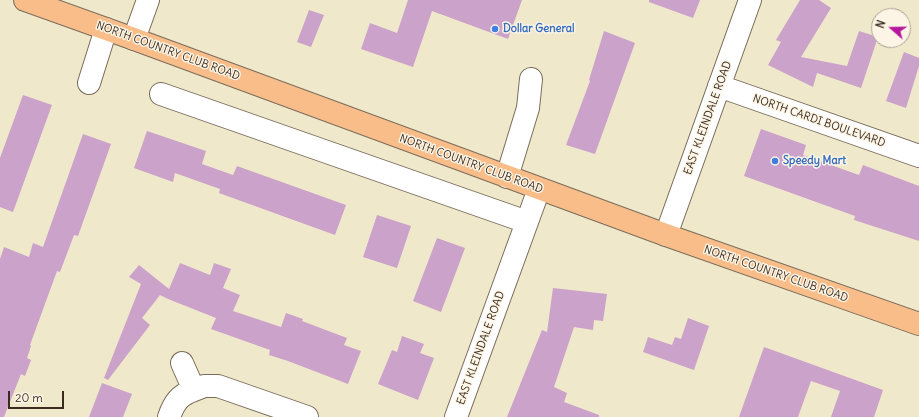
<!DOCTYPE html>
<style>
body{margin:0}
#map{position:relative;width:919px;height:417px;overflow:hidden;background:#f0e8cb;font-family:Delius,sans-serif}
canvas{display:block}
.north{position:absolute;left:871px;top:8px;width:40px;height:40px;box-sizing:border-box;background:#fcf5e5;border:1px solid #afa495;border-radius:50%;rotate:290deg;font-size:11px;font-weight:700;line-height:16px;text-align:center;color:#3b2a1e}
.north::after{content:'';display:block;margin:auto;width:14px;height:18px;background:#b5179e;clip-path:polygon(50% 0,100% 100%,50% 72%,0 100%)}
.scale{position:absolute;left:8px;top:391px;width:56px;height:18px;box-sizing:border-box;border:2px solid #3b2a1e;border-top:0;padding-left:5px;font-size:12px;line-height:14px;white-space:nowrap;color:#3b2a1e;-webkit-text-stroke:3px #fcf5e5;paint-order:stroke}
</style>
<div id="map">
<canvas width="919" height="417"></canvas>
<div class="north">N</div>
<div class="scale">20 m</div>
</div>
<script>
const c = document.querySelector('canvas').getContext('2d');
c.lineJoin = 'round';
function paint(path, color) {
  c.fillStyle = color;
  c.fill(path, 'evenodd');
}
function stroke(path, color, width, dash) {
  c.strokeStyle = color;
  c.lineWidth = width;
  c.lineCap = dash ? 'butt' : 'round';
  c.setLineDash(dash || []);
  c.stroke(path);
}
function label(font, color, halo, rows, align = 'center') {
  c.font = font + ' Delius,sans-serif';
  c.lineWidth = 3;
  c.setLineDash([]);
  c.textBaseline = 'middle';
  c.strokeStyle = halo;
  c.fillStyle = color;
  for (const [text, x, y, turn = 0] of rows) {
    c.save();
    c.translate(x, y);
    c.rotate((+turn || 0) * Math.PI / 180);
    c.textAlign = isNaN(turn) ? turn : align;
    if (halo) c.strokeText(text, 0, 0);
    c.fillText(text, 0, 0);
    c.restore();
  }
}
paint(new Path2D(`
 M 408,0 L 522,0 L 508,39 L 432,11 L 413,67 L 361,49 L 370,23 L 397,33 Z
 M 649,0 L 700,0 L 693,18 L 649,2 Z
 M 800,0 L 819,0 L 831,8 L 801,57 L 847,66 L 859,31 L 878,37 L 861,88 L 817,73 L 813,87 L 768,65 L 781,42 L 776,40 Z
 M 309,10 L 324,15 L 311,47 L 297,42 Z
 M 604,31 L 635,43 L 595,154 L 566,145 L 590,81 L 589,80 Z
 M 904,52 L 919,58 L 919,66 L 906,108 L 886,101 Z
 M 23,95 L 52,105 L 13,212 L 0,207 L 0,158 Z
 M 761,129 L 806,145 L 803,155 L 859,175 L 863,165 L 919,186 L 919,241 L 854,220 L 855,216 L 744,176 Z
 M 147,131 L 206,151 L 202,164 L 233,175 L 237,166 L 346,205 L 335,235 L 219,193 L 220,189 L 175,173 L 173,182 L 134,168 Z
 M 83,134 L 111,144 L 78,236 L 74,235 L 60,272 L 57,271 L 30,345 L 31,346 L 27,358 L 31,360 L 25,376 L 21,374 L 4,417 L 0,417 L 0,259 L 4,247 L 29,257 L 33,243 L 43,247 Z
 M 377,215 L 411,226 L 397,268 L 363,257 Z
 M 437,238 L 465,248 L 441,312 L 413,301 Z
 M 180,263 L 210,275 L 214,263 L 231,269 L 223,288 L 240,295 L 233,311 L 281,327 L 286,313 L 303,319 L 302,321 L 347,338 L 344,345 L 361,351 L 348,384 L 288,361 L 269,355 L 270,350 L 211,329 L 216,318 L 168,299 L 160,295 L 142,318 L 150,325 L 108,380 L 104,378 L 141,284 L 129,277 L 139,265 L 169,289 Z
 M 553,288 L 607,294 L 603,321 L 594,320 L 593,330 L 574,327 L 554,387 L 567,393 L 564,402 L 599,415 L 599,417 L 507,417 L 542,330 L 547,332 Z
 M 688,318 L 709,326 L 694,370 L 643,352 L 648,337 L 672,345 L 675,337 L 681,339 Z
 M 402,336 L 424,344 L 420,353 L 434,358 L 418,400 L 378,384 L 392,350 L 397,352 Z
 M 764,347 L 883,390 L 874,417 L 831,417 L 840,391 L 811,381 L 798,417 L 739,417 Z
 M 102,383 L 132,394 L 123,417 L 89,417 Z`), '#caa2ca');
const minor = new Path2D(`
 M 134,39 L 148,0
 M 89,83 L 106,29
 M 719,86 L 919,156
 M 161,94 L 527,222
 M 507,177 L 528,108 L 531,79
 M 666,235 L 750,0
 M 194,390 L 204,386 L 218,386 L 307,417
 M 169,417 C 174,403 179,395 194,390 L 182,363
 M 456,417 L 539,189`);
const major = new Path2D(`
 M 25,0 L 134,39 L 666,235 L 919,324`);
stroke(minor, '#7a6c5b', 24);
stroke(major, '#7a6c5b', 24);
stroke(minor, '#fff', 22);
stroke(major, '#f8bd88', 22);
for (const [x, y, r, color] of [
 [495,29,4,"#3f7fe0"],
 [775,161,4,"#3f7fe0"]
]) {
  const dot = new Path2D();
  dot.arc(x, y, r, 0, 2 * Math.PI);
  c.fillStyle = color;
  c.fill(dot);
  stroke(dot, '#fcf5e5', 1.5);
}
label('bold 11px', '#366cbe', '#fcf5e5', [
 ["Dollar General",503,29],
 ["Speedy Mart",783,161]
], 'left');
label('11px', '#3b2a1e', '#fcf5e5', [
 ["NORTH COUNTRY CLUB ROAD",168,51,20],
 ["EAST KLEINDALE ROAD",708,118,-70],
 ["NORTH CARDI BOULEVARD",819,121,19],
 ["NORTH COUNTRY CLUB ROAD",471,164,20],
 ["NORTH COUNTRY CLUB ROAD",776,274,19],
 ["EAST KLEINDALE ROAD",481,348,-70]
]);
</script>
